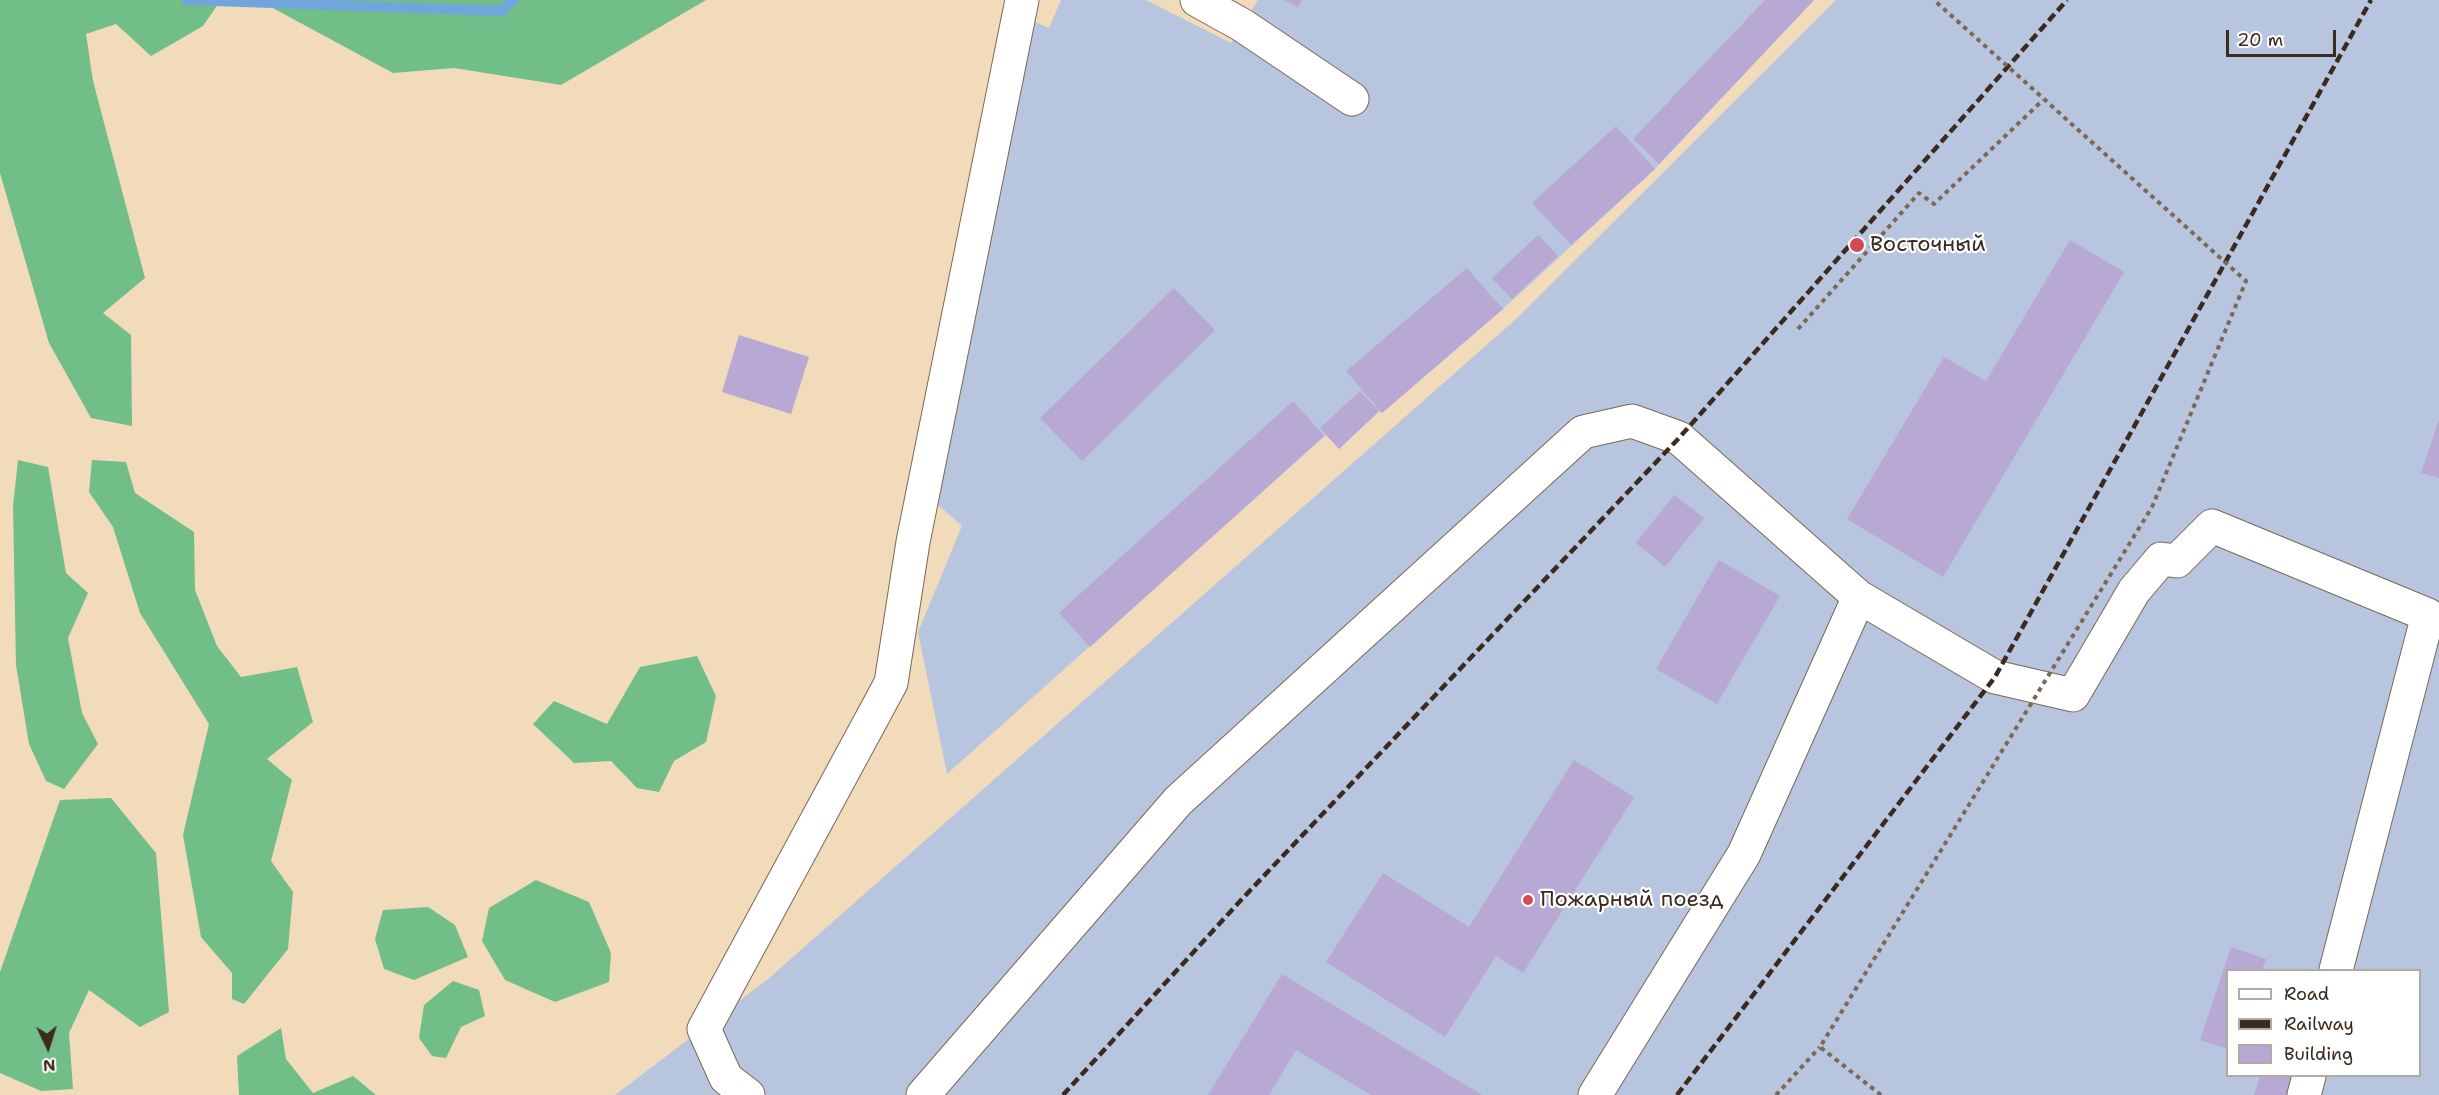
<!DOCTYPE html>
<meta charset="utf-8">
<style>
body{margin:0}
#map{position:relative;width:2439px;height:1095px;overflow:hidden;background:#f2dbbb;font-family:"Shantell Sans",sans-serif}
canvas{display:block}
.legend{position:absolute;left:2226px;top:969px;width:195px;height:108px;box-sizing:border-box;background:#fff;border:2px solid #b1aaa5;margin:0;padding:8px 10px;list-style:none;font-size:18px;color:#3b2a1e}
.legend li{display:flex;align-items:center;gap:12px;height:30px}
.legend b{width:30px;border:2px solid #b1aaa5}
.north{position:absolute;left:18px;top:1017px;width:60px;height:60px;-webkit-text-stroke:4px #fff;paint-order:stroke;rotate:176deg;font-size:16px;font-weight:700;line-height:24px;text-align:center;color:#3b2a1e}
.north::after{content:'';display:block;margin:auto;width:21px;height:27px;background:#3b2a1e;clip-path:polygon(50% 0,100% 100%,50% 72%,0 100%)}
.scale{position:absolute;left:2226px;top:30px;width:110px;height:27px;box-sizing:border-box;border:3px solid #3b2a1e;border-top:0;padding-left:8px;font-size:18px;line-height:21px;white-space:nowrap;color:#3b2a1e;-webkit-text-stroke:4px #fff;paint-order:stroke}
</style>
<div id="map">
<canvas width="2439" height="1095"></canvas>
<ul class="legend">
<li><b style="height:8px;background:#fff"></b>Road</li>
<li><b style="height:8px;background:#3b2a1e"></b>Railway</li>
<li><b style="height:16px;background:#b7a9d4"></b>Building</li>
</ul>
<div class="north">N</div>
<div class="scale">20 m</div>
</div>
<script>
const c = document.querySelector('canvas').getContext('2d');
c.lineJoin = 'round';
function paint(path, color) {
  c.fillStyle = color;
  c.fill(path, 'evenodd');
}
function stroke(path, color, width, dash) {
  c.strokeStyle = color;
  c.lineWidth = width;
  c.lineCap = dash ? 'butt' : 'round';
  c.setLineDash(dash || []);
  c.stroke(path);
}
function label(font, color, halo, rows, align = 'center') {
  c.font = font + ' "Shantell Sans",sans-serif';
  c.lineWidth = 4.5;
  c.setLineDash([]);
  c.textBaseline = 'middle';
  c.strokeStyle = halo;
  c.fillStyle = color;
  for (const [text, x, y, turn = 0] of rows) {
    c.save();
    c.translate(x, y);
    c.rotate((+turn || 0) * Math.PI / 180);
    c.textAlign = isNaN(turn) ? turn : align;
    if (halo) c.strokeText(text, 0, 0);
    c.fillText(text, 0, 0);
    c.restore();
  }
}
paint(new Path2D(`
 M 1061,0 L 1146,0 L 1231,43 L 1258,0 L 1814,0 L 1655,169 L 1503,309 L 1382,413 L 1380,411 L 1339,449 L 1326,435 L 947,774 L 918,632 L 962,526 L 937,504 L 1031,20 L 1049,28 Z
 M 1836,0 L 2439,0 L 2439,1095 L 615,1095 L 768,979 L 1516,319 ZM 2228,970 L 2420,970 L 2420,1076 L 2228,1076 Z`), '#b8c5de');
paint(new Path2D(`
 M 0,0 L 221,0 L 203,26 L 151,56 L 116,24 L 86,34 L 93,81 L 145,278 L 103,313 L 131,335 L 132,426 L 91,418 L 49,343 L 0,173 Z
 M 258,0 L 706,0 L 561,85 L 454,68 L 393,73 Z
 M 18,460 L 48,467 L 66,573 L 88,593 L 68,638 L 82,713 L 98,744 L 64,789 L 46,781 L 29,744 L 16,665 L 13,506 Z
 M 92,460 L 126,462 L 135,493 L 194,532 L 195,590 L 217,646 L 241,677 L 297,667 L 313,722 L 267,759 L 292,780 L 271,861 L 293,892 L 288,949 L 244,1004 L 232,999 L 232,973 L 201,937 L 183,835 L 209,724 L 140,613 L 113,527 L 89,492 Z
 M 697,656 L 716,696 L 706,742 L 674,761 L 659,792 L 637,788 L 611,761 L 574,763 L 533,724 L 554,701 L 607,724 L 640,667 Z
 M 111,798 L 156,853 L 169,1012 L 140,1027 L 89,990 L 69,1033 L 73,1089 L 41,1091 L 0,1073 L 0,972 L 60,800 Z
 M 536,880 L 589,902 L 611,953 L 609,982 L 555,1002 L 505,980 L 482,941 L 489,908 Z
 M 428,907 L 455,925 L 468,957 L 414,980 L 384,969 L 375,939 L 383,910 Z
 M 453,981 L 479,990 L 485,1016 L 461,1027 L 446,1058 L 432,1056 L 419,1038 L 424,1005 Z
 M 281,1028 L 286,1059 L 313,1093 L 353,1076 L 376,1095 L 239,1095 L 237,1056 Z`), '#71be88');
stroke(new Path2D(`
 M 186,0 L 502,11 L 513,0`), '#72a4de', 10);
paint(new Path2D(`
 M 1284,0 L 1302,0 L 1298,7 Z
 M 1765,0 L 1814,0 L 1659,164 L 1633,139 Z
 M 1616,126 L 1655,169 L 1571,245 L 1532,203 Z
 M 1538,235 L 1558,256 L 1512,299 L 1492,278 Z
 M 2070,240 L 2124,272 L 1943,577 L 1847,519 L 1944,357 L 1986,381 Z
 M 1467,268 L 1503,309 L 1382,413 L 1346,371 Z
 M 1174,288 L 1215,330 L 1082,461 L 1040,418 Z
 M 739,335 L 809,357 L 791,414 L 722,392 Z
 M 1360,391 L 1379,411 L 1339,449 L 1320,428 Z
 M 1293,401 L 1324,436 L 1090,647 L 1059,613 Z
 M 2439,420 L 2439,478 L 2421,473 Z
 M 1674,495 L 1704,518 L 1665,567 L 1636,543 Z
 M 1719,560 L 1780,596 L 1717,704 L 1656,669 Z
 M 1574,760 L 1634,797 L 1523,973 L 1496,956 L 1445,1037 L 1326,962 L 1383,873 L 1469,927 Z
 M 2231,947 L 2266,959 L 2262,970 L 2228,970 L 2228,1049 L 2200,1040 Z
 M 1282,974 L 1482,1095 L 1371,1095 L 1296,1050 L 1269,1095 L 1208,1095 Z
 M 2260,1076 L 2298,1076 L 2293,1095 L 2254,1095 Z`), '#b7a9d4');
const minor = new Path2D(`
 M 1197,0 L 1242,25 L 1352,99
 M 748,1095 L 726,1078 L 704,1029 L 891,683 L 913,542 L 1022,0
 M 923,1095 L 1178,801 L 1583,432 L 1632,421 L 1679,438 L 1859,597
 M 1595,1095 L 1744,854 L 1859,597 L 1995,677 L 2073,695 L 2134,591 L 2161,559 L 2177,561 L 2212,526 L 2428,615 L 2336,970
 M 2304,1095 L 2309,1076`);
stroke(minor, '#7b6855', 35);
stroke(new Path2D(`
 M 1798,329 L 1919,193 L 1934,204 L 2043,100
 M 1776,1095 L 1820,1047`), '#7b6855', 4, [4.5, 4.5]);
stroke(minor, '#fff', 33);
stroke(new Path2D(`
 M 1063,1095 L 1242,899 L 1679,438 L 2067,0
 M 1677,1095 L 1995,677 L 2371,0`), '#3b2a1e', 4.5, [9, 4.5]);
stroke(new Path2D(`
 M 1881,1095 L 1820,1047 L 2152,507 L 2246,281 L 1934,0`), '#7b6855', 4, [4.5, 4.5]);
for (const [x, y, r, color] of [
 [1857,245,8,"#d1495b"],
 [1528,900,6,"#d1495b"]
]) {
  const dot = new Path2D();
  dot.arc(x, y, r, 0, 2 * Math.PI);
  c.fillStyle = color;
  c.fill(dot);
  stroke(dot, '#fff', 2);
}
label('22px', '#3b2a1e', '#fff', [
 ["Восточный",1870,245],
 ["Пожарный поезд",1540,900]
], 'left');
</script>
